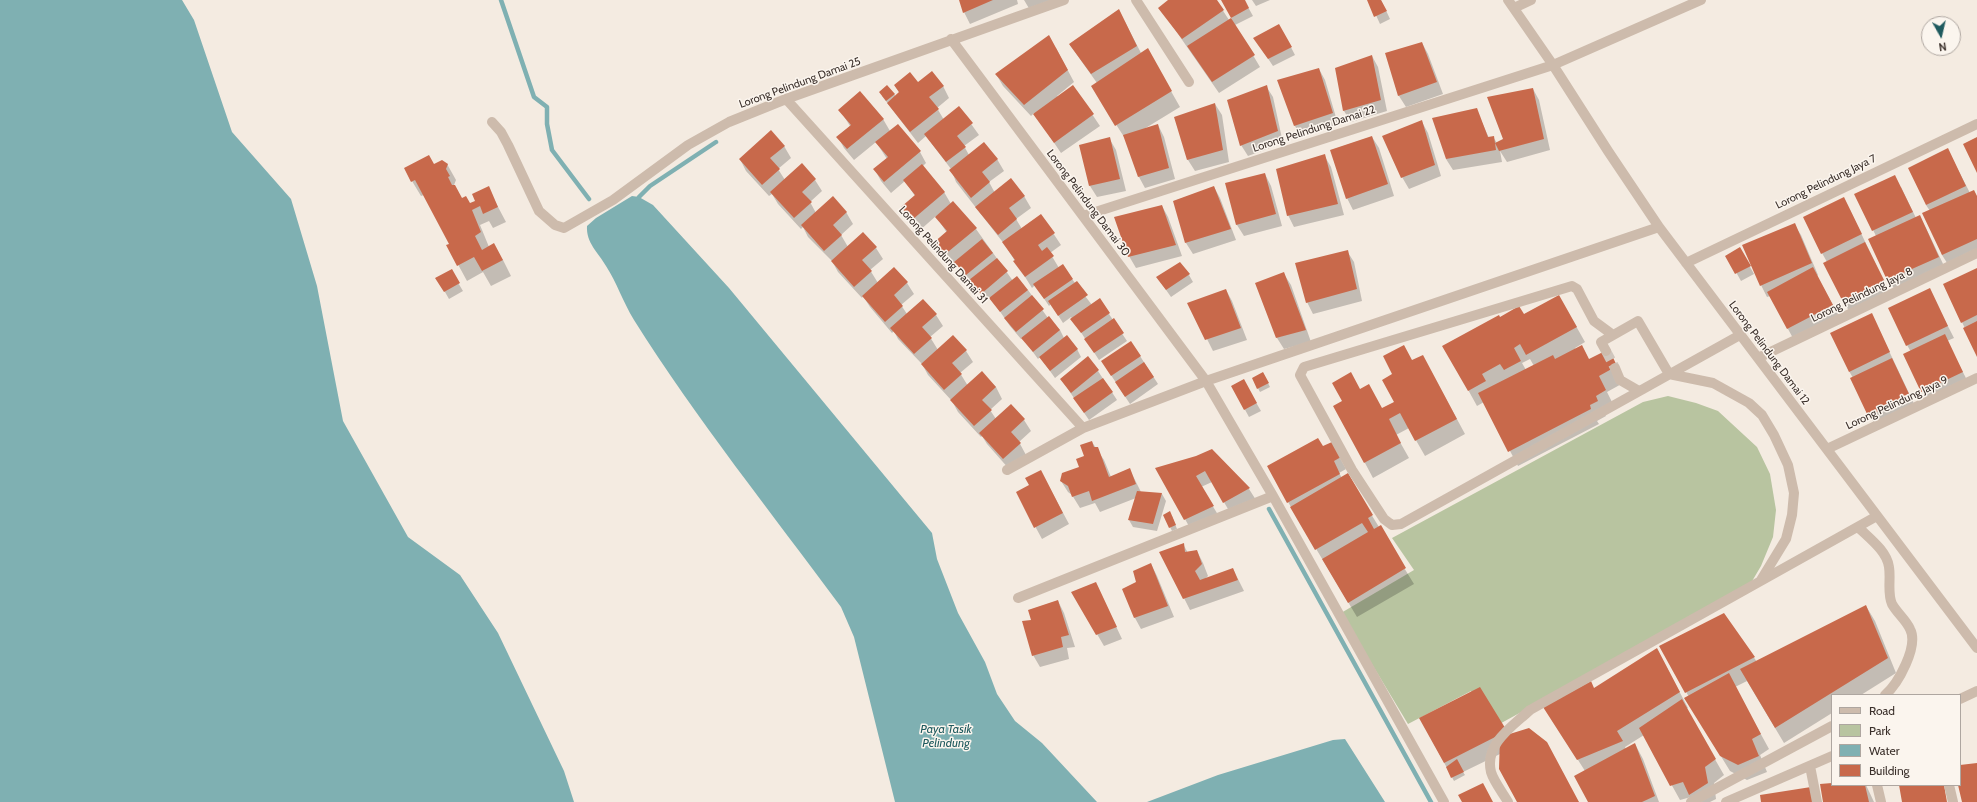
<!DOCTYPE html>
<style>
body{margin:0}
#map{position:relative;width:1977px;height:802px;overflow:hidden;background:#f4ebe1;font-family:Cabin,sans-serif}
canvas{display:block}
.legend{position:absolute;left:1831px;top:694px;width:130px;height:92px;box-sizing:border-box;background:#fbf5ee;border:1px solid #aea6a0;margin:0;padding:5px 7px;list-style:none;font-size:12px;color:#3b302b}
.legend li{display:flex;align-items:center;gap:8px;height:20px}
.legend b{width:20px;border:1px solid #aea6a0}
.north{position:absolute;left:1921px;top:16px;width:40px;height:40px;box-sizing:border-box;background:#fbf5ee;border:1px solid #aea6a0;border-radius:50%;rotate:172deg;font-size:11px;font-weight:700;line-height:16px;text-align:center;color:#3b302b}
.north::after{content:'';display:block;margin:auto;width:14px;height:18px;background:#1f5a5e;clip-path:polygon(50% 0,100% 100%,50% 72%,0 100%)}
</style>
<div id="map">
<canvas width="1977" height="802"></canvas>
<ul class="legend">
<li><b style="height:5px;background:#cdbbac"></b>Road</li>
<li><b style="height:11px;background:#b8c4a0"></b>Park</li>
<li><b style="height:11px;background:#7fb0b2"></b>Water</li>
<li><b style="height:11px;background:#c8694b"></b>Building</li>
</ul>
<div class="north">N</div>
</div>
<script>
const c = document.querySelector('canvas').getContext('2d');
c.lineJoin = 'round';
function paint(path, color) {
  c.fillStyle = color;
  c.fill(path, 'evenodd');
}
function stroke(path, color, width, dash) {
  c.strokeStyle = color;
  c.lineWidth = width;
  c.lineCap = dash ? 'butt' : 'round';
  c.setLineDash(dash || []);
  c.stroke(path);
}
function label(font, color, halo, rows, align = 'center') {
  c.font = font + ' Cabin,sans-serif';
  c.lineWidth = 3;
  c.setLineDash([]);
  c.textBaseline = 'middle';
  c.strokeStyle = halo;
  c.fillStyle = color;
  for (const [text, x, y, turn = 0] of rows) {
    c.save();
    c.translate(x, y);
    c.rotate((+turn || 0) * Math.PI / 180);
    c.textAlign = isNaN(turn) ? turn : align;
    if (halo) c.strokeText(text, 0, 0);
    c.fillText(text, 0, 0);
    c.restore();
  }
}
paint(new Path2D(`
 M 1668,396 L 1696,403 L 1718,411 L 1757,447 L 1770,474 L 1776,510 L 1773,537 L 1761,566 L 1748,588 L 1494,727 L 1471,691 L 1408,724 L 1341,613 L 1414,570 L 1392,538 L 1643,402 Z`), '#b8c4a0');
paint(new Path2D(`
 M 0,0 L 182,0 L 194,20 L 232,132 L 291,199 L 317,286 L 343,421 L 408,537 L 460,575 L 498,633 L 564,771 L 574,802 L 0,802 Z
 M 632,196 L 639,197 L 653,205 L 729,288 L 932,533 L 937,559 L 958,613 L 985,662 L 997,694 L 1015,721 L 1042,743 L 1097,802 L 895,802 L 854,637 L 841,607 C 771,512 697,420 634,320 C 623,302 617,283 606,266 C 598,252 586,243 587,226 L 596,218 Z
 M 1345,739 L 1385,802 L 1147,802 L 1218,775 L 1333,740 Z`), '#7fb0b2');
paint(new Path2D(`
 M 960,0 L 1017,0 L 1018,4 L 970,24 L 964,12 Z
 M 1024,0 L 1054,0 L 1030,10 Z
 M 1169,0 L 1216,0 L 1229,20 L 1232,18 L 1222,0 L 1244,0 L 1253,16 L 1235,25 L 1260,67 L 1219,93 L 1160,8 Z
 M 1252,0 L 1270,0 L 1256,6 Z
 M 1369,0 L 1381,0 L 1390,19 L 1380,24 Z
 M 1125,22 L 1141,53 L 1147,49 L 1180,107 L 1144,129 L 1158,125 L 1164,137 L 1175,179 L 1145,188 L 1139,177 L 1126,140 L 1101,101 L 1097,83 L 1070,45 Z
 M 1283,32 L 1295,55 L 1273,66 L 1259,45 Z
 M 1422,43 L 1428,54 L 1443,94 L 1406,107 L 1399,96 L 1386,54 Z
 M 1056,48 L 1074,82 L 1057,96 L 1058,97 L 1073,86 L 1100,126 L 1061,153 L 1034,113 L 1031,116 L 1003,86 L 996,74 Z
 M 1372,56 L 1378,67 L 1387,111 L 1351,122 L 1344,111 L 1336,69 Z
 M 1319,69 L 1325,80 L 1338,124 L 1301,137 L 1295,126 L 1278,81 Z
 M 918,84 L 943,86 L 949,98 L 937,108 L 944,120 L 959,107 L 979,135 L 964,146 L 969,155 L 997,159 L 1004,171 L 989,182 L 995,193 L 1024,196 L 1031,208 L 1016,219 L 1022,229 L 1041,215 L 1061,245 L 1050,253 L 1059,268 L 1072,279 L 1092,305 L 1109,314 L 1127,341 L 1099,360 L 1071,317 L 1063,323 L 1051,304 L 1049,306 L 1035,285 L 1032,288 L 1005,245 L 956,182 L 951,169 L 926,136 L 918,143 L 882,96 L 894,94 L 896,97 L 900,94 L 895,86 Z
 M 1266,86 L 1273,97 L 1283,143 L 1248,156 L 1241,145 Z
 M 1533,89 L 1539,100 L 1550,150 L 1507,162 L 1500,151 L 1502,162 L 1453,170 L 1446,159 L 1476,109 L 1489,138 L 1493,137 L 1497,143 L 1504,139 Z
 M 1215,104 L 1222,115 L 1229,162 L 1195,171 L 1188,160 L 1176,118 Z
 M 840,110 L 883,119 L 890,131 L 920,152 L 926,163 L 922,167 L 944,192 L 951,204 L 976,229 L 1013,281 L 1028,290 L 1048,318 L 1060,330 L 1064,338 L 1077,349 L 1081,357 L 1055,378 L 1040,357 L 1038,359 L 1022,337 L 1021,339 L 1010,326 L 990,297 L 986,301 L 956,263 L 951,267 L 940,255 L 934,244 L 947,233 L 936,216 L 919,231 L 908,219 L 902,207 L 915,196 L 905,181 L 891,193 L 881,181 L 875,170 L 887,159 L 876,142 L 854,160 L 844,148 L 838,137 L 850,126 Z
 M 1422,122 L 1428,133 L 1441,176 L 1409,189 L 1402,177 Z
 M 1372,137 L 1379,148 L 1394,196 L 1353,210 L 1347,198 Z
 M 1109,138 L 1116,150 L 1126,191 L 1097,197 L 1090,186 L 1080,146 Z
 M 784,146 L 791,158 L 778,169 L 785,180 L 802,165 L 815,180 L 822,191 L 810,202 L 816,213 L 846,212 L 853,224 L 841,235 L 848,247 L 876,248 L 883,259 L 870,270 L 878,283 L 894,268 L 907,283 L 914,294 L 901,305 L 907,314 L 936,315 L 943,326 L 930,337 L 938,350 L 966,351 L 973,362 L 960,373 L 968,386 L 982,373 L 996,387 L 1002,399 L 990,410 L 996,419 L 1011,405 L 1024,420 L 1031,431 L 1019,442 L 1026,455 L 1010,470 L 987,444 L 982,436 L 981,437 L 958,412 L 952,401 L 928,375 L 922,364 L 898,339 L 894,331 L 892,333 L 870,307 L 863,296 L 862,298 L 838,272 L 832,261 L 808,237 L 803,227 L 801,229 L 778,204 L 772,194 L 769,196 L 746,171 L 740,159 Z
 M 1948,150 L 1970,193 L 1977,197 L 1977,253 L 1949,266 L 1942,255 L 1930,211 L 1926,205 Z
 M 1324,155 L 1331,167 L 1344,215 L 1294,227 L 1288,215 Z
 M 447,164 L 456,180 L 454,185 L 462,199 L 470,204 L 476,201 L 488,188 L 506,222 L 493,228 L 489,221 L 480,225 L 489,247 L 503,260 L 511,276 L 491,286 L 483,272 L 467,281 L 448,246 L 450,244 L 424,195 L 421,196 L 412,181 L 434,165 Z
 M 1265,174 L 1271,186 L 1282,226 L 1244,236 L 1237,225 L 1226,184 Z
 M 1214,187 L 1220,198 L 1236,240 L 1193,254 L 1186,243 L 1174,201 Z
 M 1901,187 L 1916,218 L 1919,216 L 1926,228 L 1945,268 L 1895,291 L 1870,239 L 1876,236 L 1856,195 Z
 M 1162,206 L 1168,217 L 1182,256 L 1136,268 L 1129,256 Z
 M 1850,210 L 1890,294 L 1850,313 L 1824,263 L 1827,262 L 1822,253 Z
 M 1794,224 L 1801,235 L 1818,275 L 1817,276 L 1839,316 L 1794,340 L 1770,296 L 1767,297 L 1761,285 Z
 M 1740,249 L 1754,274 L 1741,281 L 1727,256 Z
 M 1347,251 L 1354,262 L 1362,301 L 1313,314 L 1307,302 Z
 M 1977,269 L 1977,355 L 1962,322 Z
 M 451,271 L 463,291 L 449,299 L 437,278 Z
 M 1284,274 L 1291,285 L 1311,342 L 1284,349 L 1277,338 Z
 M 1189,275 L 1193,282 L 1171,297 L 1157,277 Z
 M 1929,289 L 1954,338 L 1947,341 L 1969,384 L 1929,403 L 1904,355 L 1911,352 L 1907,345 Z
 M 1226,290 L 1232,301 L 1247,340 L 1213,351 L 1189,303 Z
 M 1559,296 L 1585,342 L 1575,348 L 1576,350 L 1589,360 L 1608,351 L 1625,382 L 1607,392 L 1614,406 L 1603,411 L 1606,416 L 1597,421 L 1599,424 L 1518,466 L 1484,402 L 1477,406 L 1444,346 L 1500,318 L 1523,315 ZM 1530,359 L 1534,366 L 1526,370 L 1522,363 Z
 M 1872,315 L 1916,408 L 1876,427 L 1851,378 L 1853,378 L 1849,371 Z
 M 1140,356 L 1158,384 L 1130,404 L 1107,369 Z
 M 1088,358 L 1098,371 L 1117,400 L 1089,420 L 1061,379 Z
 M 1412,362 L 1431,371 L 1465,434 L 1425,456 L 1409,428 L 1396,435 L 1409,458 L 1373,478 L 1365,463 L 1360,390 L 1382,409 L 1395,402 Z
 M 1263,373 L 1270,387 L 1260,392 L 1253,379 Z
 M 1243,380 L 1261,411 L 1249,417 L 1232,386 Z
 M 1092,442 L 1104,460 L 1111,477 L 1130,470 L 1141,492 L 1162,494 L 1166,501 L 1157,531 L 1133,527 L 1129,520 L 1136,498 L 1100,512 L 1095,503 L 1080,508 L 1072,495 L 1068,492 L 1061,481 L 1080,468 Z
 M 1332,443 L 1346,469 L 1339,473 L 1342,478 L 1347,475 L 1414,584 L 1357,617 L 1288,502 L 1323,448 Z
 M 1211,450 L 1249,489 L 1256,500 L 1231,514 L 1212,482 L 1201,487 L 1220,518 L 1191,530 L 1185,519 L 1197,457 Z
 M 1047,483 L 1069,524 L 1042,539 L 1017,493 Z
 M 1164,515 L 1172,516 L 1177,529 L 1172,531 Z
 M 1183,544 L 1188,553 L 1197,551 L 1203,563 L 1208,576 L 1205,579 L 1233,569 L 1244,591 L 1190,610 L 1184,598 Z
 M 1151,564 L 1157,576 L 1174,617 L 1141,629 L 1135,618 L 1137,582 Z
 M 1096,584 L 1122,639 L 1104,646 L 1073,593 Z
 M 1058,601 L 1064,613 L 1075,647 L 1067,648 L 1069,659 L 1040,667 L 1033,655 L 1032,621 Z
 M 1866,606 L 1875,621 L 1896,673 L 1861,695 L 1832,695 L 1832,713 L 1784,743 L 1747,681 L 1735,687 L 1769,749 L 1760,755 L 1767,772 L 1747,780 L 1730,771 L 1695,714 L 1689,697 L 1660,646 L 1724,614 L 1757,662 Z
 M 1657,649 L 1688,708 L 1686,709 L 1724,775 L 1714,783 L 1716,799 L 1710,802 L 1694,802 L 1691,797 L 1680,800 L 1644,735 L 1625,747 L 1626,749 L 1635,744 L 1643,759 L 1659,802 L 1589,802 L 1585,771 L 1554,722 L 1594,689 Z
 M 1420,718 L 1508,736 L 1579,802 L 1518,802 L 1500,754 L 1463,772 L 1465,775 L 1454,781 Z
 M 1832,784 L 1866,785 L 1874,802 L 1824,802 Z`), '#0003');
stroke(new Path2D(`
 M 501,0 L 534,97 L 547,107 L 547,124 L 552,150 L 589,199
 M 639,197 L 650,186 L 716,142
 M 1269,509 L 1431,802`), '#7fb0b2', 4.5);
paint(new Path2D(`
 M 959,0 L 993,0 L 963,13 Z
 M 1168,0 L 1217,0 L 1224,10 L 1182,39 L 1158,8 Z
 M 1221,0 L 1245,0 L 1249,8 L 1231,18 Z
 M 1367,0 L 1381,0 L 1387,11 L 1374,17 Z
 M 1119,9 L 1137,46 L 1091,74 L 1069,44 Z
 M 1231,18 L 1255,55 L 1212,82 L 1187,46 Z
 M 1279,24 L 1292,47 L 1268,59 L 1253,38 Z
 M 1049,35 L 1068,70 L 1024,105 L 995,74 Z
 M 1422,42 L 1437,82 L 1398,96 L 1385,53 Z
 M 1148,48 L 1172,91 L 1115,126 L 1091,86 Z
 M 1372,55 L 1381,100 L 1343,111 L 1335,68 Z
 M 1319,68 L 1333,113 L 1294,126 L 1277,80 Z
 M 932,71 L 944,86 L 929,97 L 939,109 L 910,132 L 887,103 L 899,92 L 894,85 L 910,72 L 918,82 Z
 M 887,85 L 895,94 L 886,101 L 879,92 Z
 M 1073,85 L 1094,114 L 1054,143 L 1033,114 Z
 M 1267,85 L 1278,131 L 1240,146 L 1227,100 Z
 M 1533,88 L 1544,139 L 1499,151 L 1495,143 L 1503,139 L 1487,97 Z
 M 860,91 L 884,119 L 847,149 L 836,137 L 851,125 L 838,110 Z
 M 1215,103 L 1223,150 L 1187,160 L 1174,117 Z
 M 959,106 L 973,123 L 957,136 L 966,147 L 946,162 L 924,134 Z
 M 1477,108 L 1488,137 L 1494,136 L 1496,150 L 1446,159 L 1432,118 Z
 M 1422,120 L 1435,165 L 1401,178 L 1382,136 Z
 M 898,124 L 921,151 L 884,182 L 873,169 L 888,157 L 875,142 Z
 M 1158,124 L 1169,168 L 1138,177 L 1123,135 Z
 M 771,130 L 785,146 L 770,158 L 780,169 L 762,185 L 739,159 Z
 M 1372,136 L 1388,184 L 1346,199 L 1330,150 Z
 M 1110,137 L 1120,179 L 1089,186 L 1079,145 Z
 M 1977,137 L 1977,173 L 1963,144 Z
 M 984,142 L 998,159 L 982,172 L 990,182 L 971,198 L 949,170 Z
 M 1948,148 L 1966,186 L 1926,205 L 1908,168 Z
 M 1325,154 L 1338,204 L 1287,216 L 1276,169 Z
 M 429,155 L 434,164 L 442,160 L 448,164 L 446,169 L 450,176 L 448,177 L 452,185 L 455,185 L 462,198 L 466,196 L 470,203 L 475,201 L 472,194 L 489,186 L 498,207 L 483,214 L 480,206 L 472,210 L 481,232 L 475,236 L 482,250 L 494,243 L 503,260 L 482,271 L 474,257 L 457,266 L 446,245 L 449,244 L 415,180 L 411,182 L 404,168 Z
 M 802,163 L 816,179 L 802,192 L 812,202 L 794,218 L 770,192 Z
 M 922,164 L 945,192 L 912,220 L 901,207 L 915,195 L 903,180 Z
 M 1265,173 L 1276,214 L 1236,225 L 1225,183 Z
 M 1895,175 L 1913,212 L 1872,231 L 1854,194 Z
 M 1011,178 L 1025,196 L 1009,208 L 1017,219 L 998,235 L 975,207 Z
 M 1214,186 L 1231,229 L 1185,243 L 1173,201 Z
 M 1974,190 L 1977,196 L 1977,239 L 1942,255 L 1922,213 Z
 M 833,196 L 847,212 L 833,225 L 842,235 L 824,251 L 801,225 Z
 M 1844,197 L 1862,234 L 1821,254 L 1803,217 Z
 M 953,201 L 977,228 L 943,256 L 932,244 L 947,231 L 935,217 Z
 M 1162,205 L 1176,245 L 1128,257 L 1114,217 Z
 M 1041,214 L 1055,233 L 1038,245 L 1042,251 L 1047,247 L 1054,256 L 1025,277 L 1013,261 L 1015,260 L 1002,242 Z
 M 1920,215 L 1939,257 L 1887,280 L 1868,239 Z
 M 1795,223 L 1812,263 L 1760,286 L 1742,245 Z
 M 863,232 L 877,247 L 862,260 L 872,271 L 854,287 L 831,261 Z
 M 982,239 L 993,253 L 966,275 L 954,262 Z
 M 1865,242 L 1885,282 L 1843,302 L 1823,263 Z
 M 1740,247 L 1751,266 L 1735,274 L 1725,256 Z
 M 1348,250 L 1357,289 L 1306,303 L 1295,263 Z
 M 997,258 L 1008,271 L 981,294 L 969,280 Z
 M 1180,262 L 1190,274 L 1166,290 L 1156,277 Z
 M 1063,264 L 1073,279 L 1044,299 L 1033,284 Z
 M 894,267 L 908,282 L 894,295 L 903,306 L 885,322 L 862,296 Z
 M 1813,267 L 1833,305 L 1787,329 L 1767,292 Z
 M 1977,268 L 1977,315 L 1961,323 L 1943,284 Z
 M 452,269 L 460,283 L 444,292 L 435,278 Z
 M 1284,272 L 1306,330 L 1276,338 L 1255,283 Z
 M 1017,276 L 1028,290 L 1000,312 L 989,298 Z
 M 1077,281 L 1088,295 L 1058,316 L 1048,301 Z
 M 1930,288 L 1948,326 L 1906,346 L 1888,308 Z
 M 1226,289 L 1241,328 L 1205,340 L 1187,303 Z
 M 1032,295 L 1044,309 L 1016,332 L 1004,318 Z
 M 1559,295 L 1577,327 L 1526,355 L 1520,344 L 1514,348 L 1521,361 L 1504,370 L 1500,364 L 1482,374 L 1486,381 L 1468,391 L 1442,346 L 1499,315 L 1500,317 L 1519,306 L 1524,314 Z
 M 1100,298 L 1110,313 L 1081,333 L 1070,319 Z
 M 923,299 L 937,314 L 922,327 L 932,338 L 914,354 L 890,328 Z
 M 1872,313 L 1890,352 L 1849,372 L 1830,333 Z
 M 1049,316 L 1060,330 L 1033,352 L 1021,338 Z
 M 1114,318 L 1124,333 L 1094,353 L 1084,339 Z
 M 1977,321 L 1977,357 L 1963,328 Z
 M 1945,334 L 1963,372 L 1921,392 L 1903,354 Z
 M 953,335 L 967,350 L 952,363 L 962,374 L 944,390 L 921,364 Z
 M 1067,335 L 1078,349 L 1050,371 L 1039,357 Z
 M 1131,341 L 1141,356 L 1111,376 L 1101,361 Z
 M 1404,345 L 1412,360 L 1423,355 L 1457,419 L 1415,441 L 1400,413 L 1389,419 L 1401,443 L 1364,463 L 1333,406 L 1342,401 L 1332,383 L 1351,372 L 1360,389 L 1369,384 L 1382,408 L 1394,402 L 1382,380 L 1392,374 L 1383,356 Z
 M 1582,345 L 1589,359 L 1609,349 L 1617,366 L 1599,376 L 1606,390 L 1596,396 L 1598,401 L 1590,405 L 1591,409 L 1508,452 L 1478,393 L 1553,355 L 1555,359 Z
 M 1088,356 L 1099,370 L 1071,393 L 1060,379 Z
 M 1892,358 L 1910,396 L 1868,416 L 1850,378 Z
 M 1144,362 L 1154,377 L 1125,397 L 1115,382 Z
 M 982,371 L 996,387 L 982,400 L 992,410 L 974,426 L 950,400 Z
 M 1263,372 L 1269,383 L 1257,389 L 1252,378 Z
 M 1103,378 L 1113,392 L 1084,413 L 1073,398 Z
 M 1244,379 L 1257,403 L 1244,410 L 1231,386 Z
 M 1011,404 L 1025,419 L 1011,432 L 1021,443 L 1003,459 L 979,433 Z
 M 1318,438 L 1323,446 L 1332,442 L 1341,457 L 1334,461 L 1340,474 L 1287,503 L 1267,466 Z
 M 1092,441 L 1094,447 L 1098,447 L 1109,477 L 1130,468 L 1136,484 L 1092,501 L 1089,491 L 1072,497 L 1068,486 L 1060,481 L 1062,473 L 1079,467 L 1076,459 L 1084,456 L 1080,445 Z
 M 1212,449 L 1250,488 L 1223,503 L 1205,471 L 1196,476 L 1214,506 L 1184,520 L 1155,468 L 1196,456 Z
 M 1041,470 L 1063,513 L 1034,528 L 1016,492 L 1029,485 L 1025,478 Z
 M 1348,473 L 1373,515 L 1368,518 L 1374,529 L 1381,525 L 1406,568 L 1348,603 L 1322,559 L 1368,532 L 1362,523 L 1315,550 L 1290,507 Z
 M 1137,491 L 1162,493 L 1153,524 L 1128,520 Z
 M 1170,511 L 1176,525 L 1169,528 L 1163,515 Z
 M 1184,543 L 1185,552 L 1197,550 L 1202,564 L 1195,571 L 1200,580 L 1233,568 L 1238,580 L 1183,599 L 1159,552 Z
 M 1151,563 L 1168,606 L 1134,618 L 1122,589 L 1136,582 L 1133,571 Z
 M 1096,582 L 1117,627 L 1096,635 L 1071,592 Z
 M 1058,600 L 1069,635 L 1061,637 L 1063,647 L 1032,656 L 1022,621 L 1031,620 L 1028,610 Z
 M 1866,605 L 1888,658 L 1775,728 L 1740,669 Z
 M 1724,613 L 1755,657 L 1685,693 L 1659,646 Z
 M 1657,648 L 1680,692 L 1617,731 L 1623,741 L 1577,760 L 1543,707 L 1591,681 L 1594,688 Z
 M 1729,673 L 1761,734 L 1752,739 L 1759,756 L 1738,765 L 1720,756 L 1684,698 Z
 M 1480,687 L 1507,731 L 1444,763 L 1419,718 Z
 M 1682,699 L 1716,759 L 1705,767 L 1708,783 L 1689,795 L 1683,782 L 1670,786 L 1639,728 Z
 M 1529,728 L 1547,742 L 1579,802 L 1517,802 L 1499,769 L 1500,737 Z
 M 1635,743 L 1655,796 L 1642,802 L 1588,802 L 1574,776 Z
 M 1457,759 L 1464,772 L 1451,778 L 1446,767 Z
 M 1977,763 L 1977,802 L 1962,802 L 1958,785 L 1960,785 L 1960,765 Z
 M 1483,783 L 1493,802 L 1462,802 L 1458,795 Z
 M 1832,783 L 1832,785 L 1865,785 L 1869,802 L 1823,802 L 1820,784 Z
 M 1899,785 L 1944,785 L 1947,802 L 1902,802 Z
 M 1811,787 L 1813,802 L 1761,802 L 1760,795 Z`), '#c8694b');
stroke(new Path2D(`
 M 1606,351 L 1615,368`), '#cfc6bd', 10, [10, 5]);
stroke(new Path2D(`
 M 1136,0 L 1189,82
 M 1508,0 L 1553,65 L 1608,151 L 1659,227 L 1977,648
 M 1514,8 L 1531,0
 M 951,39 L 1206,381 L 1273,496 L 1444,802
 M 786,99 L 1083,428
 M 492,122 L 501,132 L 508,145 L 539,211 L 555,225 L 564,228 L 613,200 L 688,145 L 729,122 L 786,99 L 1064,0
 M 1083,216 L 1553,65 L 1701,0
 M 1686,263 L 1977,124
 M 1613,335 L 1594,321 L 1577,289 L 1572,286 L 1304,367 L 1300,375 L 1352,470 L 1384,519 L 1392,525 L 1401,524 L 1740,335
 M 1606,351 L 1601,342 L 1638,321 L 1669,374 L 1713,383 L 1749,403 L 1762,415 L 1774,435 L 1788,465 L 1794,493 L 1792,515 L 1786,539 L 1761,580
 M 1758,358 L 1977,253
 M 1615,368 L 1620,380 L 1639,391
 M 1827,449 L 1977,378
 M 1007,470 L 1083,428 L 1206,381 L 1659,227
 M 1858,527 C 1869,538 1887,551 1889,567 C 1891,579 1887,593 1892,604 C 1897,613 1906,620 1910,629 C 1919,646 1898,684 1885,695
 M 1018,598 L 1273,496
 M 1960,699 L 1977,691
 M 1810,766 L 1817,802
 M 1877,785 L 1881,802
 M 1949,785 L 1953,802
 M 1508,802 C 1503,793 1494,782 1491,772 C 1484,744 1513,726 1530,710 L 1877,516
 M 1691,802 L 1832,726
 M 1726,802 L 1832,756`), '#cdbbac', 10);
label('11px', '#3b302b', '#fbf5ee', [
 ["Lorong Pelindung Damai 25",800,83,-20],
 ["Lorong Pelindung Damai 22",1314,129,-18],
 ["Lorong Pelindung Jaya 7",1826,182,-26],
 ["Lorong Pelindung Damai 30",1088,203,53],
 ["Lorong Pelindung Damai 31",943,255,48],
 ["Lorong Pelindung Jaya 8",1862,295,-26],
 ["Lorong Pelindung Damai 12",1769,353,53],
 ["Lorong Pelindung Jaya 9",1897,403,-25]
]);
label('italic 12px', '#1f5a5e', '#fbf5ee', [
 ["Paya Tasik",946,729],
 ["Pelindung",946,743]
]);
</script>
